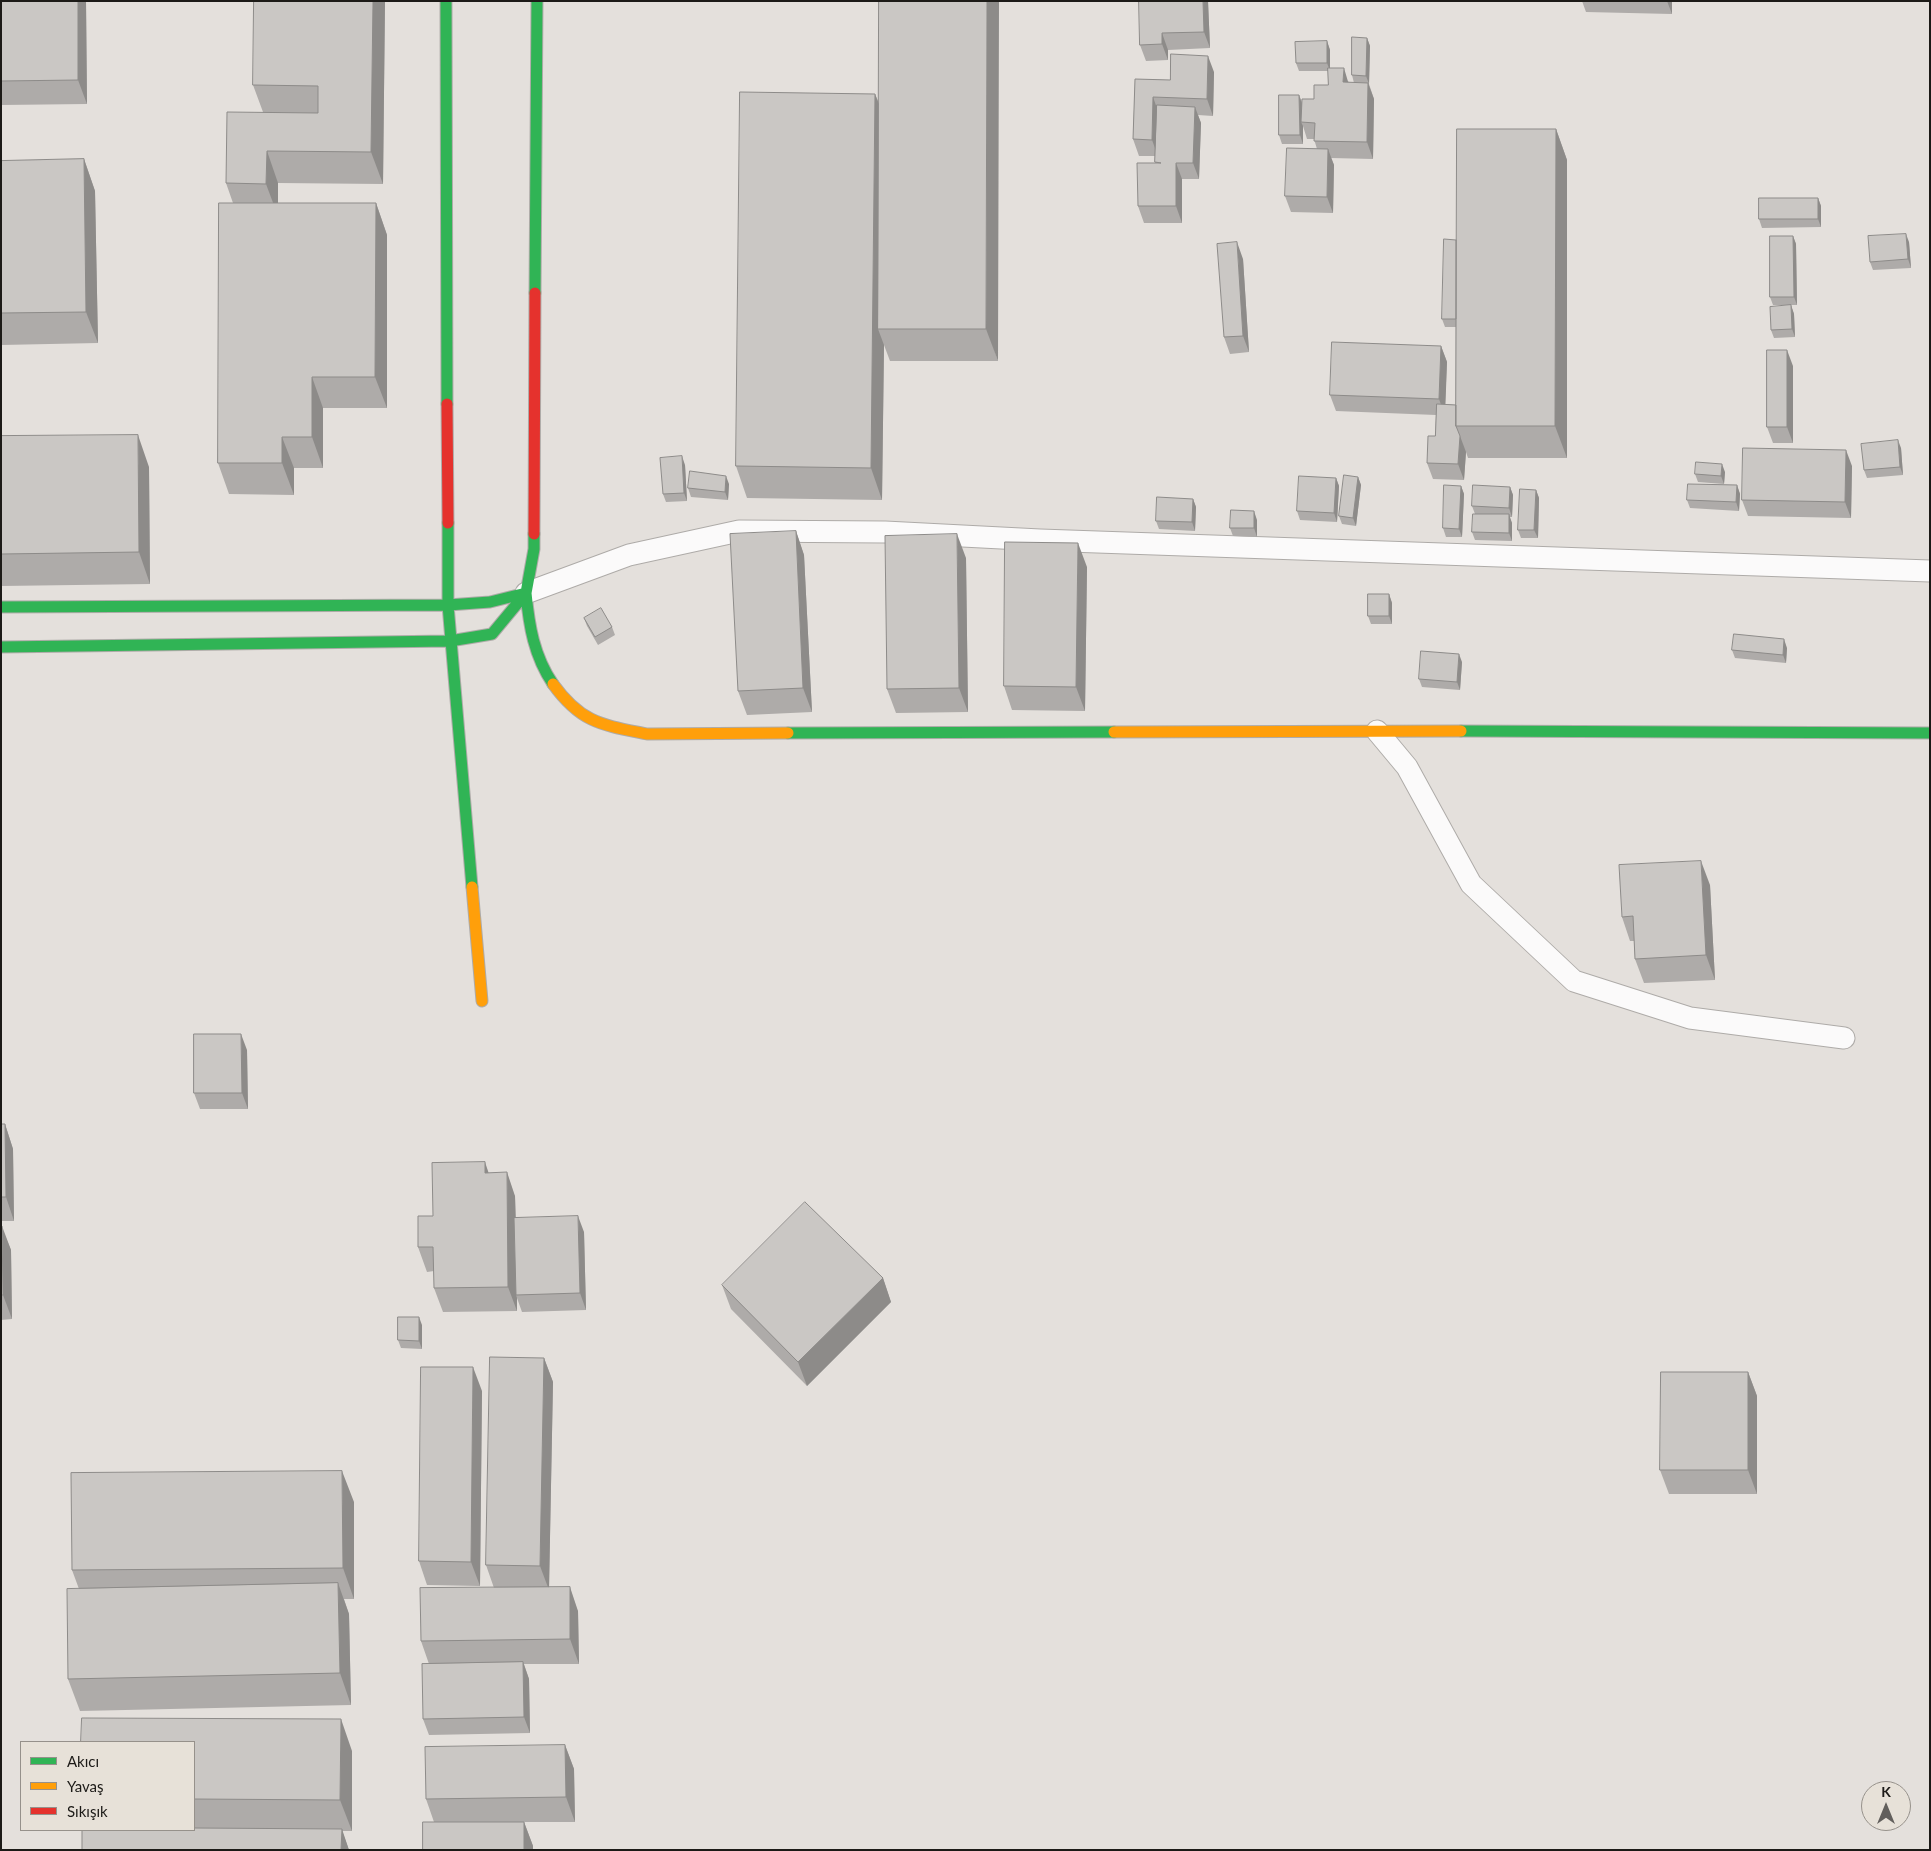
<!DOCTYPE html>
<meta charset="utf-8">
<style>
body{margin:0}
#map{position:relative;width:1931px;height:1851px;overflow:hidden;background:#e4e0dc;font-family:Lato,sans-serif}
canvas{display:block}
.frame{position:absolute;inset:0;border:2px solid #1c1a17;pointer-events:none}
.legend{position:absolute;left:20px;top:1741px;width:175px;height:90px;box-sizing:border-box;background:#e7e1d8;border:1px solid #96918b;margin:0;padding:6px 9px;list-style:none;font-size:15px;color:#1c1a17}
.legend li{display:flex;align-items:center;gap:10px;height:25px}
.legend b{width:25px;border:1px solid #96918b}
.north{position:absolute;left:1861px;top:1781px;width:50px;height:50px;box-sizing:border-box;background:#e7e1d8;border:1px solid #96918b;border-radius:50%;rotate:0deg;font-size:14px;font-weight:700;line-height:20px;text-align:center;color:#1c1a17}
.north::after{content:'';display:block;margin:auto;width:18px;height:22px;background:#625f5c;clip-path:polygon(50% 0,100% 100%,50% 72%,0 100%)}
</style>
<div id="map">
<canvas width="1931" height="1851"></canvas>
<div class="frame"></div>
<ul class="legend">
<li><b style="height:6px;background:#30b455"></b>Akıcı</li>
<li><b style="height:6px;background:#ff9f0a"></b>Yavaş</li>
<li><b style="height:6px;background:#e5322d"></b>Sıkışık</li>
</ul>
<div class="north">K</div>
</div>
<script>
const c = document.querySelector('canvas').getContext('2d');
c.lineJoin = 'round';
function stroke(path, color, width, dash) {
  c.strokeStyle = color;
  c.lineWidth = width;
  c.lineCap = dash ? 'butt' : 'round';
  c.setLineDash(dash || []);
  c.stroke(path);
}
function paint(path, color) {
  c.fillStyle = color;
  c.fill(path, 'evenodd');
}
const lane = new Path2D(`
 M 526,593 L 629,555 L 739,531 L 885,532 L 1040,540 L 1930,571
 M 1377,731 L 1407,767 L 1471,884 L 1574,981 L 1690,1018 L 1844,1038`);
const fast = new Path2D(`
 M 446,1 L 447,404
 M 535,293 L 537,1
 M 448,523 L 448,605 L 472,887
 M 1,607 L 448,605 L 490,602 L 526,593 C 529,626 534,656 553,684
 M 1,647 L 450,641 L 492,634 L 526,593 L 534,549 L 534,534
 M 1461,731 L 1930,733
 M 788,733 L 1114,732`);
const slow = new Path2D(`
 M 553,684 C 581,723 602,725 647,734 L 788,733
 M 1114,732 L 1461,731
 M 472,887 L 482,1001`);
const jam = new Path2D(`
 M 447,404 L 448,523
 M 534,534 L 535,293`);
stroke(lane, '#aeaba8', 23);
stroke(fast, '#aeaba8', 13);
stroke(slow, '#aeaba8', 13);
stroke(jam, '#aeaba8', 13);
stroke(lane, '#fbfafa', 21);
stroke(fast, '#30b455', 11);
stroke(slow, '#ff9f0a', 11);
stroke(jam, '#e5322d', 11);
paint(new Path2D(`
 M 1,1 L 86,1 L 87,104 L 1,105 Z
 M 385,1 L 383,184 L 278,183 L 278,203 L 376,203 L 387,235 L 387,408 L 323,408 L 323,468 L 294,468 L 294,495 L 229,494 L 218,463 L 233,203 L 226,183 L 263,112 L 253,85 Z
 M 879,1 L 998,361 L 890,361 L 884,345 L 882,500 L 747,498 L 736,466 L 875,94 L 879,103 Z
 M 1208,1 L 1210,48 L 1168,50 L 1168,60 L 1146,61 L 1140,45 Z
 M 1582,1 L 1672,1 L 1672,14 L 1586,12 Z
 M 1367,38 L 1370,46 L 1369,84 L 1374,99 L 1373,159 L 1331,158 L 1334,165 L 1333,213 L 1291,212 L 1285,196 L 1317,149 L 1314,139 L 1307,139 L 1303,126 L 1303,144 L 1282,144 L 1279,135 L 1299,95 L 1302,102 L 1314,99 L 1328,85 L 1328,71 L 1299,71 L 1296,63 L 1327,41 L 1330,50 L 1330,68 L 1349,82 L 1354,83 L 1352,75 Z
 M 1214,72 L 1213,116 L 1198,115 L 1201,123 L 1199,179 L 1182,179 L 1182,223 L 1144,223 L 1138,206 L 1155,163 L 1155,156 L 1139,156 L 1133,139 L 1135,79 L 1170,80 Z
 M 1556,129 L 1567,160 L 1567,458 L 1468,458 L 1466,452 L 1464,480 L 1433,479 L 1427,463 L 1435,436 L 1436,415 L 1336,411 L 1330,395 L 1441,346 L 1447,362 L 1445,404 L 1456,405 L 1456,327 L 1445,327 L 1442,319 L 1456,240 Z
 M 84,159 L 95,191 L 98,343 L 1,345 L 1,161 Z
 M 1818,198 L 1821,206 L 1821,227 L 1762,228 L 1759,219 Z
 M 1793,236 L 1796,244 L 1797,305 L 1773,305 L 1770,297 Z
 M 1909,242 L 1911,268 L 1873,270 L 1870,262 Z
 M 1243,259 L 1249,352 L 1230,354 L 1224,337 Z
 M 1791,305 L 1794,314 L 1795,337 L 1774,338 L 1771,330 Z
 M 1793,366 L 1793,443 L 1773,443 L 1767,427 Z
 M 1,436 L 149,467 L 150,584 L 1,586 Z
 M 1901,448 L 1903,475 L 1867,478 L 1864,470 Z
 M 685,465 L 687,501 L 666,502 L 663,494 Z
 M 1852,466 L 1851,518 L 1748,516 L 1742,500 Z
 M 1725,472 L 1724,484 L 1698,482 L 1695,474 Z
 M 1358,477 L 1361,485 L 1356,526 L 1342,524 L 1339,516 Z
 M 1336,478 L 1339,486 L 1337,522 L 1300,520 L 1297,511 Z
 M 729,484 L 728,500 L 691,497 L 688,488 Z
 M 1737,485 L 1740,494 L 1739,511 L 1690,508 L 1687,500 Z
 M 1461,486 L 1464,494 L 1462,537 L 1446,537 L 1443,528 Z
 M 1510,487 L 1513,495 L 1512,517 L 1509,517 L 1512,523 L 1512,541 L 1475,540 L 1472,532 L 1475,514 L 1472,506 Z
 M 1536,490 L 1539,498 L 1538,538 L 1521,538 L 1518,530 Z
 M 1193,499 L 1196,507 L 1195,531 L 1159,529 L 1156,521 Z
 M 1257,520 L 1257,537 L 1233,536 L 1230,528 Z
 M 796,531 L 804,555 L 812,712 L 747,715 L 738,691 Z
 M 966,558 L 968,712 L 896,713 L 887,689 Z
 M 1087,567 L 1085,711 L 1012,710 L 1004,686 Z
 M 1389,594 L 1392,603 L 1392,624 L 1371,624 L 1368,616 Z
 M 584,618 L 612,627 L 615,635 L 598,645 L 587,626 Z
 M 1787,648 L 1786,663 L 1735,658 L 1732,650 Z
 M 1462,662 L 1460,690 L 1422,687 L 1419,679 Z
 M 1710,885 L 1715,980 L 1644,983 L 1635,959 L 1634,941 L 1630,941 L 1622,917 Z
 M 247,1050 L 248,1109 L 200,1109 L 194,1093 Z
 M 1,1124 L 5,1124 L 13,1149 L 14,1221 L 1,1221 Z
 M 489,1173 L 515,1196 L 516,1218 L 584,1232 L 586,1310 L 522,1312 L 517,1298 L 517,1311 L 443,1312 L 434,1288 L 434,1271 L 427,1272 L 418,1247 L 433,1216 Z
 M 1,1226 L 11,1250 L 12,1319 L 1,1320 Z
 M 883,1278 L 891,1302 L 807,1386 L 731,1309 L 722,1285 Z
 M 422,1325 L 422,1349 L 401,1348 L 398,1340 Z
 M 544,1358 L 553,1382 L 549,1587 L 578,1611 L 579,1664 L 524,1664 L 529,1679 L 530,1733 L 429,1735 L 423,1719 L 429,1664 L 421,1641 L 494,1588 L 486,1565 Z
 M 1748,1372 L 1757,1396 L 1757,1494 L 1669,1494 L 1660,1470 Z
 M 482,1391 L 480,1586 L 427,1585 L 419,1561 Z
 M 354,1502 L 354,1599 L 344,1599 L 349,1614 L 351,1705 L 80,1711 L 68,1679 L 79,1589 L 72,1570 Z
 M 194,1742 L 352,1751 L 352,1831 L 342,1831 L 349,1850 L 194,1830 Z
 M 565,1745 L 574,1769 L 575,1822 L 524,1822 L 533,1846 L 533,1850 L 434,1822 L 426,1799 Z`), '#aeaba9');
paint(new Path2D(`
 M 78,1 L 86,1 L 87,104 L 78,80 Z
 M 373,1 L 385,1 L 383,184 L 371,152 Z
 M 987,1 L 999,1 L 998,361 L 986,329 Z
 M 1203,1 L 1208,1 L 1210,48 L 1204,32 Z
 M 1667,1 L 1672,1 L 1672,14 Z
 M 1162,33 L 1168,50 L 1168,60 L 1162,44 Z
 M 1367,38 L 1370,46 L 1369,84 L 1366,76 Z
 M 1327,41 L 1330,50 L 1330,71 L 1327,63 Z
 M 1208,56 L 1214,72 L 1213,116 L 1207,99 Z
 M 1344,68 L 1349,85 L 1343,82 Z
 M 1368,83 L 1374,99 L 1373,159 L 1367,142 Z
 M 875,94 L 887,125 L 878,329 L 884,345 L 882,500 L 871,468 Z
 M 1299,95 L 1302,104 L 1301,122 L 1303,126 L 1303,144 L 1300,135 Z
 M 1153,97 L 1159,114 L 1158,156 L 1152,140 Z
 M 1195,107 L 1201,123 L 1199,179 L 1193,163 Z
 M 1556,129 L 1567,160 L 1567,458 L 1555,426 Z
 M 1328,149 L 1334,165 L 1333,213 L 1327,197 Z
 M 267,151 L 278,183 L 278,216 L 266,184 Z
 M 84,159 L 95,191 L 98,343 L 86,312 Z
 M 1176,163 L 1182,179 L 1182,223 L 1176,206 Z
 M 1818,198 L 1821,206 L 1821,227 L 1818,219 Z
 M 376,203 L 387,235 L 387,408 L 375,377 Z
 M 1906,234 L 1909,242 L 1911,268 L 1908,259 Z
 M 1793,236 L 1796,244 L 1797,305 L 1794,297 Z
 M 1237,242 L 1243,259 L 1249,352 L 1243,336 Z
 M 1791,305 L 1794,314 L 1795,337 L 1792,329 Z
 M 1441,346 L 1447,362 L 1445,416 L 1439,399 Z
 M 1787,350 L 1793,366 L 1793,443 L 1787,427 Z
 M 312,377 L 323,408 L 323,468 L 312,437 Z
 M 138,435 L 149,467 L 150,584 L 139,552 Z
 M 1460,436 L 1466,452 L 1464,480 L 1458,464 Z
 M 282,437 L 294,468 L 294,495 L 282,463 Z
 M 1898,440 L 1901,448 L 1903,475 L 1900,467 Z
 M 1846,450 L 1852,466 L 1851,518 L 1845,502 Z
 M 682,456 L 685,465 L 687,501 L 684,493 Z
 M 1722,464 L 1725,472 L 1724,484 L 1721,476 Z
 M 726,476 L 729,484 L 728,500 L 725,492 Z
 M 1358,477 L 1361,485 L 1356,526 L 1353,518 Z
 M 1336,478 L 1339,486 L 1337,522 L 1334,513 Z
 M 1737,485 L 1740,494 L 1739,511 L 1736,502 Z
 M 1461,486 L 1464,494 L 1462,537 L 1459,529 Z
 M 1510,487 L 1513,495 L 1512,517 L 1509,508 Z
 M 1536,490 L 1539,498 L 1538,538 L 1534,530 Z
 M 1193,499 L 1196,507 L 1195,531 L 1192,522 Z
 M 1254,511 L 1257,520 L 1257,537 L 1254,528 Z
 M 1509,514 L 1512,523 L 1512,541 L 1509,533 Z
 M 796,531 L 804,555 L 812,712 L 803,688 Z
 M 957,534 L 966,558 L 968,712 L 959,688 Z
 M 1078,543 L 1087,567 L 1085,711 L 1076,687 Z
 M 1389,594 L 1392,603 L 1392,624 L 1389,616 Z
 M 1784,639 L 1787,648 L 1786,663 L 1783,655 Z
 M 1459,654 L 1462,662 L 1460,690 L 1457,682 Z
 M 1701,861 L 1710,885 L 1715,980 L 1706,955 Z
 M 241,1034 L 247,1050 L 248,1109 L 242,1093 Z
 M 5,1124 L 13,1149 L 14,1221 L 6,1197 Z
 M 485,1162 L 493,1186 L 485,1173 Z
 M 507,1172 L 515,1196 L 517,1295 L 516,1295 L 517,1298 L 517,1311 L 508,1287 Z
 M 578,1216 L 584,1232 L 586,1310 L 580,1293 Z
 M 2,1226 L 11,1250 L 12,1319 L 3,1295 Z
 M 883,1278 L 891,1302 L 807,1386 L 798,1362 Z
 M 419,1317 L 422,1325 L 422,1349 L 419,1341 Z
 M 544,1358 L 553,1382 L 549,1590 L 540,1566 Z
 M 473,1367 L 482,1391 L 480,1586 L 471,1562 Z
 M 1748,1372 L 1757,1396 L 1757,1494 L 1748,1470 Z
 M 342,1471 L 354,1502 L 354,1599 L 343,1568 Z
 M 338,1583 L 349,1614 L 351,1705 L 340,1673 Z
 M 570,1587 L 578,1611 L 579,1664 L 570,1639 Z
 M 523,1662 L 529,1679 L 530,1733 L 524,1717 Z
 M 341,1719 L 352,1751 L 352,1831 L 340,1800 Z
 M 565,1745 L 574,1769 L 575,1822 L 566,1797 Z
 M 524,1822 L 533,1846 L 533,1850 L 524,1850 Z
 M 342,1829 L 349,1850 L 341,1850 Z`), '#8d8b89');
const building = new Path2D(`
 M 1,1 L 78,1 L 78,80 L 1,81 Z
 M 254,1 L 373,1 L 371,152 L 267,151 L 266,184 L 226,183 L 227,112 L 318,113 L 318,86 L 253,85 Z
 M 879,1 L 987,1 L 986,329 L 878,329 Z
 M 1139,1 L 1203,1 L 1204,32 L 1162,33 L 1162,44 L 1140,45 Z
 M 1352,37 L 1367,38 L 1366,76 L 1352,75 Z
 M 1327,41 L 1327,63 L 1296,63 L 1295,42 Z
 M 1171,54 L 1208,56 L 1207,99 L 1153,97 L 1152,140 L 1133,139 L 1135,79 L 1170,80 Z
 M 1328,68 L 1344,68 L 1343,82 L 1368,83 L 1367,142 L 1314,141 L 1315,123 L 1301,122 L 1302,99 L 1314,99 L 1314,85 L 1328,85 Z
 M 740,92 L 875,94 L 871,468 L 736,466 Z
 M 1279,95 L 1299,95 L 1300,135 L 1279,135 Z
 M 1157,105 L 1195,107 L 1193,163 L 1176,163 L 1176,206 L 1138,206 L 1137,163 L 1161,163 L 1155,162 Z
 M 1457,129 L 1556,129 L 1555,426 L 1456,426 Z
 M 1287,148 L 1328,149 L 1327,197 L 1285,196 Z
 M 84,159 L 86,312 L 1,313 L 1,161 Z
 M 1759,198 L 1818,198 L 1818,219 L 1759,219 Z
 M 219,203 L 376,203 L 375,377 L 312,377 L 312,437 L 282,437 L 282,463 L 218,463 Z
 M 1906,234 L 1908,259 L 1870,262 L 1868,236 Z
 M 1770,236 L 1793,236 L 1794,297 L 1770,297 Z
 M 1444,239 L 1456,240 L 1456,319 L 1442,319 Z
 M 1237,242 L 1243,336 L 1224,337 L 1217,244 Z
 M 1791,305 L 1792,329 L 1771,330 L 1770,307 Z
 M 1332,342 L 1441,346 L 1439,399 L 1330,395 Z
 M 1767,350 L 1787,350 L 1787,427 L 1767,427 Z
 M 1437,404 L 1456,405 L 1456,426 L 1460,436 L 1458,464 L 1427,463 L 1428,436 L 1435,436 Z
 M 138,435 L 139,552 L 1,554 L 1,436 Z
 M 1898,440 L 1900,467 L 1864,470 L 1861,444 Z
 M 1743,448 L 1846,450 L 1845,502 L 1742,500 Z
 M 682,456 L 684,493 L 663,494 L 660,458 Z
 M 1696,462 L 1722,464 L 1721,476 L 1695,474 Z
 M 690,471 L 726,476 L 725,492 L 688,488 Z
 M 1344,475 L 1358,477 L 1353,518 L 1339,516 Z
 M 1299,476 L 1336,478 L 1334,513 L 1297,511 Z
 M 1688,484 L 1737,485 L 1736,502 L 1687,500 Z
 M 1444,485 L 1461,486 L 1459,529 L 1443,528 Z
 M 1473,485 L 1510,487 L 1509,508 L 1472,506 Z
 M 1520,489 L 1536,490 L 1534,530 L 1518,530 Z
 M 1157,497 L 1193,499 L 1192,522 L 1156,521 Z
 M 1231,510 L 1254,511 L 1254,528 L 1230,528 Z
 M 1473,514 L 1509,514 L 1509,533 L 1472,532 Z
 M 796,531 L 803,688 L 738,691 L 730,534 Z
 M 957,534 L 959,688 L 887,689 L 885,536 Z
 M 1005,542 L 1078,543 L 1076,687 L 1004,686 Z
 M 1368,594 L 1389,594 L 1389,616 L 1368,616 Z
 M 601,608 L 612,627 L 595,637 L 584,618 Z
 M 1734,634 L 1784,639 L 1783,655 L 1732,650 Z
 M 1421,651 L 1459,654 L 1457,682 L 1419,679 Z
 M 1701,861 L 1706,955 L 1635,959 L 1633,916 L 1622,917 L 1619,865 Z
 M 194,1034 L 241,1034 L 242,1093 L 194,1093 Z
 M 1,1124 L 5,1124 L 6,1197 L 1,1197 Z
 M 485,1162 L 485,1173 L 507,1172 L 508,1287 L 434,1288 L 433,1247 L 418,1247 L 418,1216 L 433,1216 L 432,1163 Z
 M 805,1202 L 883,1278 L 798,1362 L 722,1285 Z
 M 578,1216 L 580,1293 L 516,1295 L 514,1218 Z
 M 1,1226 L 2,1226 L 3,1295 L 1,1295 Z
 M 398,1317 L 419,1317 L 419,1341 L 398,1340 Z
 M 490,1357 L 544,1358 L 540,1566 L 486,1565 Z
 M 421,1367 L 473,1367 L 471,1562 L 419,1561 Z
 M 1661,1372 L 1748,1372 L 1748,1470 L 1660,1470 Z
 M 342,1471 L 343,1568 L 72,1570 L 71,1473 Z
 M 338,1583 L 340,1673 L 68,1679 L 67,1589 Z
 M 570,1587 L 570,1639 L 421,1641 L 420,1588 Z
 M 523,1662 L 524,1717 L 423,1719 L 422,1664 Z
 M 82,1718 L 341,1719 L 340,1800 L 194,1799 L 194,1742 L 81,1742 Z
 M 565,1745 L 566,1797 L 426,1799 L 425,1747 Z
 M 423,1822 L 524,1822 L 524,1850 L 423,1850 Z
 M 194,1828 L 342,1829 L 341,1850 L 82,1850 L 82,1830 L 194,1830 Z`);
paint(building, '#cac7c4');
stroke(building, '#8d8b89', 1);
</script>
